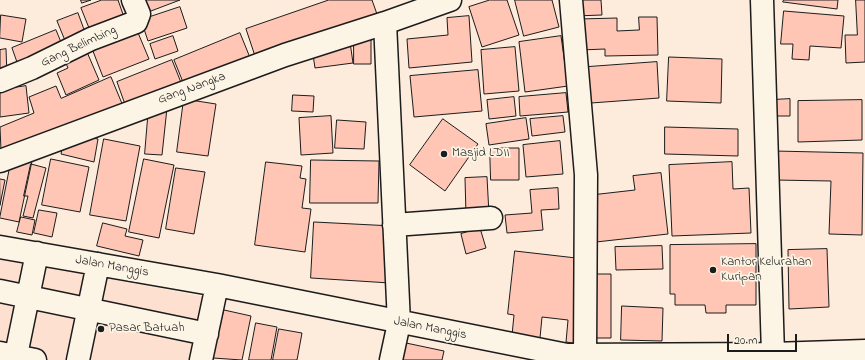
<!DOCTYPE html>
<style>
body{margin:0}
#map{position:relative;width:865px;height:360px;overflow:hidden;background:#fdebdb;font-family:"Indie Flower",sans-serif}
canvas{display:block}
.scale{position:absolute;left:727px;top:334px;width:70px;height:18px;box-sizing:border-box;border:2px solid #1c1c1c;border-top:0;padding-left:5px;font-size:12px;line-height:14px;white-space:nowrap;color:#1c1c1c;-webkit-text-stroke:3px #fcf5e5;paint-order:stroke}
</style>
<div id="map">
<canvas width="865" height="360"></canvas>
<div class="scale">20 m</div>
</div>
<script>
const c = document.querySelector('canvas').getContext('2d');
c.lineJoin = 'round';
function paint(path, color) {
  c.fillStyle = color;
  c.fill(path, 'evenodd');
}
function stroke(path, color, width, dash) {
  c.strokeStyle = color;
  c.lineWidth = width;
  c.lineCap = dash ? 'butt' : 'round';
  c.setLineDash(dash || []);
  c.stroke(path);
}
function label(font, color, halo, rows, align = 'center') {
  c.font = font + ' "Indie Flower",sans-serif';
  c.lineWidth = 3.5;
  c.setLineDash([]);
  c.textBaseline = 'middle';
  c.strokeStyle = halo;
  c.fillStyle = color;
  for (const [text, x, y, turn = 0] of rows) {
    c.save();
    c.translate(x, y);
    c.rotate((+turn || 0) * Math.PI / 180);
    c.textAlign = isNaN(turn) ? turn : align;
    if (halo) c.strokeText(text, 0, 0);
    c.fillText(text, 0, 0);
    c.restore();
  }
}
paint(new Path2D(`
 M 0,257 L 209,298 L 195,360 L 0,360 Z`), '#fee0d0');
const building = new Path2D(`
 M 81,0 L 91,0 L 82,3 Z
 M 102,0 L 118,0 L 125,20 L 91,33 L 81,8 Z
 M 138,0 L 180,0 L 143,14 Z
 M 329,0 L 372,0 L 378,17 L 256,59 L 246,29 Z
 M 490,0 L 507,0 L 519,35 L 482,47 L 469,7 Z
 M 515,0 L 552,0 L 559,27 L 524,36 Z
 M 574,0 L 601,0 L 602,15 L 575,16 Z
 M 784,0 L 838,0 L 837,9 L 783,2 Z
 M 856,0 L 865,0 L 865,62 L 846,63 L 845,35 L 857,35 Z
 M 180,7 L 187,28 L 148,41 L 141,20 Z
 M 784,11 L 844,16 L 841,48 L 810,46 L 809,60 L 792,59 L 793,44 L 781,44 Z
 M 78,13 L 86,35 L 66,43 L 57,21 Z
 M 1,15 L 26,19 L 22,42 L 0,38 Z
 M 469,16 L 472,62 L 409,68 L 407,39 L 448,35 L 447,18 Z
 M 639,17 L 657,17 L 658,55 L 605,56 L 605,49 L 580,50 L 579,19 L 617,18 L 617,31 L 639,30 Z
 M 136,28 L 149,59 L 103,77 L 91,46 Z
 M 56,30 L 63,47 L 18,65 L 12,48 Z
 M 240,33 L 251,60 L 185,87 L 174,60 Z
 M 354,35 L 371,35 L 371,64 L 354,64 Z
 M 173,36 L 178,51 L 155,59 L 150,44 Z
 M 561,36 L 568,86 L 525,92 L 519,42 Z
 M 350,42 L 353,63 L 315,68 L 312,48 Z
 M 84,45 L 99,80 L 66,95 L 57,73 L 68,68 L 62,54 Z
 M 515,47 L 519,91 L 484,94 L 481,50 Z
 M 6,49 L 7,75 L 0,76 L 0,50 Z
 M 669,57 L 722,59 L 721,103 L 667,101 Z
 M 172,60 L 182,85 L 126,107 L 117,82 Z
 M 657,62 L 659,98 L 591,103 L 588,67 Z
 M 478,70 L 482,111 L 414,117 L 410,76 Z
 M 111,77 L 123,106 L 1,151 L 0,127 L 34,113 L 29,97 L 56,86 L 61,98 Z
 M 26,86 L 29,113 L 0,117 L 0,90 Z
 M 566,93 L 568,112 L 520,116 L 519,97 Z
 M 293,95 L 314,96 L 313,112 L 292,111 Z
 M 514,97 L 516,116 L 489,119 L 487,100 Z
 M 184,99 L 216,104 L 208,156 L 177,152 Z
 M 790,99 L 790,116 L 773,116 L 772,100 Z
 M 862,100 L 862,140 L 798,142 L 798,101 Z
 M 149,106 L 167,108 L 162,155 L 145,154 Z
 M 331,116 L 333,153 L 301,155 L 299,118 Z
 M 563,116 L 565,132 L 532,136 L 530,119 Z
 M 526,118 L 529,139 L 489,145 L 486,124 Z
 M 443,119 L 478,144 L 445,191 L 410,165 Z
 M 337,120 L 366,122 L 364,149 L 335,148 Z
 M 665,127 L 738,129 L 738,156 L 665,154 Z
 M 73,134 L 98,139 L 94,162 L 61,154 L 64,139 Z
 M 104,139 L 140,146 L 126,221 L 90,215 Z
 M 560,141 L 563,174 L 526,177 L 523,145 Z
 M 490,148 L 519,148 L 519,180 L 491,180 Z
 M 774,151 L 863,153 L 862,235 L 829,234 L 831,181 L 774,180 Z
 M 12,157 L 32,161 L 19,222 L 0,218 Z
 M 51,159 L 89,167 L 80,212 L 42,205 Z
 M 144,159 L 174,165 L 159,238 L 129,232 Z
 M 311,160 L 379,161 L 378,203 L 310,203 Z
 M 266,162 L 302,166 L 300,178 L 306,179 L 302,208 L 311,209 L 305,252 L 255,245 Z
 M 732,162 L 733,189 L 749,188 L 751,233 L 672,236 L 669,165 Z
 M 31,164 L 46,168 L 33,218 L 23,216 L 28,196 L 24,196 Z
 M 176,168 L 205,172 L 194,234 L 166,229 Z
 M 661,173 L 668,234 L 596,242 L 591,195 L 635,190 L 633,176 Z
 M 487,177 L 489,214 L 466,215 L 465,178 Z
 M 0,179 L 5,180 L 0,205 Z
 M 558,188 L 559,209 L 541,210 L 543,230 L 507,233 L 505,215 L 532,213 L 530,190 Z
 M 39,210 L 57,213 L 52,237 L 34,233 Z
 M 21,217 L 35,220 L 32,235 L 17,232 Z
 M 314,222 L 393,226 L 390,283 L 311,278 Z
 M 103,223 L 127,229 L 125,236 L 143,240 L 139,256 L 97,246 Z
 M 480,228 L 486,248 L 466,254 L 461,234 Z
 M 756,244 L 756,305 L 726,305 L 726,313 L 706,313 L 705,305 L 675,305 L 675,294 L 670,294 L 670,245 Z
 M 662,246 L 663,269 L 616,270 L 615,247 Z
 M 827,249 L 829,307 L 789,309 L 788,250 Z
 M 515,251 L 585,259 L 580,344 L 566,342 L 568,320 L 542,317 L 540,338 L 512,335 L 514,315 L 508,314 Z
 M 587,274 L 611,274 L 611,338 L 587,338 Z
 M 622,306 L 663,308 L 662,341 L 621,340 Z
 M 224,310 L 251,316 L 242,360 L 213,358 Z
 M 256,323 L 277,327 L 271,360 L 249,360 Z
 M 279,329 L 302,333 L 297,360 L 273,360 Z
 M 406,343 L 444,351 L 442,360 L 402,360 Z`);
paint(building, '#ffc5b5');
stroke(building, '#1c1c1c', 1);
const minor = new Path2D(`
 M 571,0 L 586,175 L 585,356
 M 762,0 L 773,354
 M 0,81 L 32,68 L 91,39 L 136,22 L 139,14 L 133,0
 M 0,161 L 285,55 L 385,23
 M 394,225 L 491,218
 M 0,247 L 217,285 L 567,355 L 773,354 L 865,351
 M 0,291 L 207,334
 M 0,353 L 35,360
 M 15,360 L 37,253
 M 78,360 L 98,264
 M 201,360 L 217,285
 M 391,360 L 399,323 L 385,23 L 450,0`);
stroke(minor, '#1c1c1c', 25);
stroke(minor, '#fcf5e5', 22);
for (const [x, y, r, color] of [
 [444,154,4,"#1c1c1c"],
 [713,270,4,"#1c1c1c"],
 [101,329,4,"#1c1c1c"]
]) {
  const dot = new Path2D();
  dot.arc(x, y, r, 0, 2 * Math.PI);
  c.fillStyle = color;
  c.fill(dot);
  stroke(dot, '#fcf5e5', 1.5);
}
label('13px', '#1c1c1c', '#fcf5e5', [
 ["Gang Belimbing",79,47,-25],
 ["Gang Nangka",192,89,-20],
 ["Jalan Manggis",112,267,10],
 ["Jalan Manggis",430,329,11]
]);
label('13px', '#1c1c1c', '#fcf5e5', [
 ["Masjid LDII",452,154],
 ["Kantor Kelurahan",721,263],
 ["Kuripan",721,278],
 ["Pasar Batuah",109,329]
], 'left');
</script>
